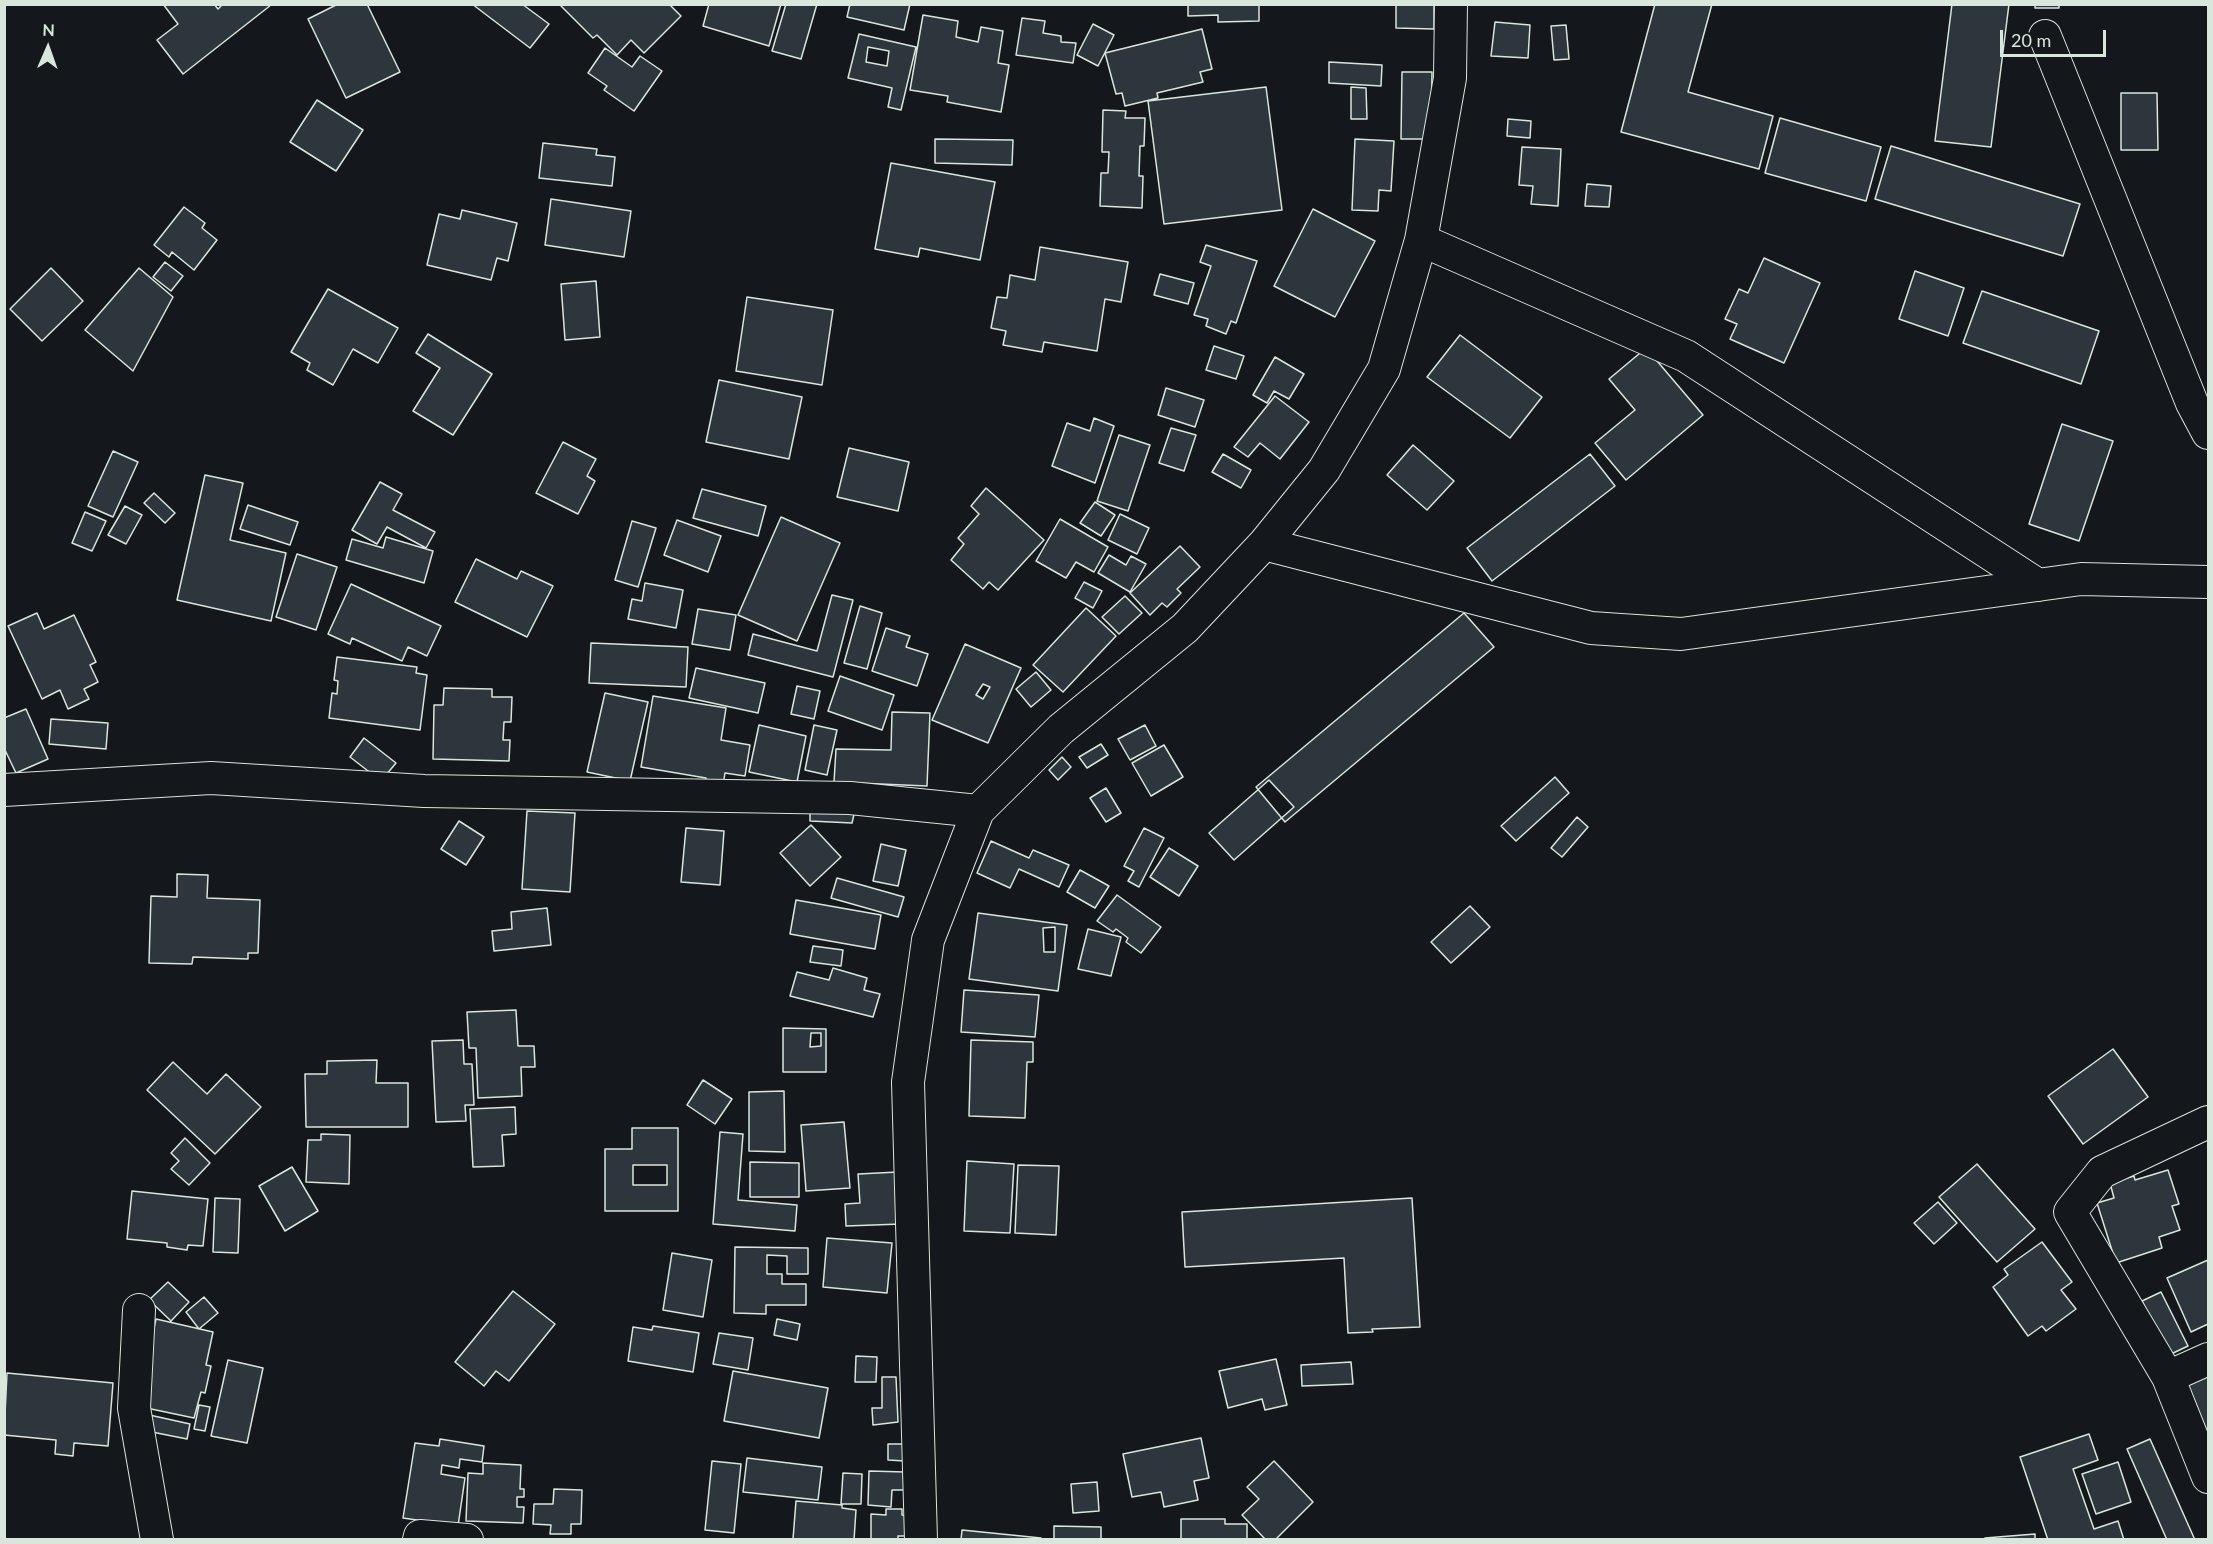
<!DOCTYPE html>
<style>
body{margin:0}
#map{position:relative;width:2213px;height:1544px;overflow:hidden;background:#14181c;font-family:Lato,sans-serif}
canvas{display:block}
.frame{position:absolute;inset:0;border:6px solid #d8e6dc;pointer-events:none}
.north{position:absolute;left:18px;top:18px;width:60px;height:60px;-webkit-text-stroke:4px #14181c;paint-order:stroke;rotate:2deg;font-size:16px;font-weight:700;line-height:24px;text-align:center;color:#d8e6dc}
.north::after{content:'';display:block;margin:auto;width:21px;height:27px;background:#d8e6dc;clip-path:polygon(50% 0,100% 100%,50% 72%,0 100%)}
.scale{position:absolute;left:2000px;top:30px;width:106px;height:27px;box-sizing:border-box;border:3px solid #d8e6dc;border-top:0;padding-left:8px;font-size:18px;line-height:21px;white-space:nowrap;color:#d8e6dc;-webkit-text-stroke:4px #14181c;paint-order:stroke}
</style>
<div id="map">
<canvas width="2213" height="1544"></canvas>
<div class="frame"></div>
<div class="north">N</div>
<div class="scale">20 m</div>
</div>
<script>
const c = document.querySelector('canvas').getContext('2d');
c.lineJoin = 'round';
function paint(path, color) {
  c.fillStyle = color;
  c.fill(path, 'evenodd');
}
function stroke(path, color, width, dash) {
  c.strokeStyle = color;
  c.lineWidth = width;
  c.lineCap = dash ? 'butt' : 'round';
  c.setLineDash(dash || []);
  c.stroke(path);
}
const building = new Path2D(`
 M 163,4 L 214,4 L 218,9 L 223,4 L 271,5 L 183,74 L 157,40 L 178,24 Z
 M 338,4 L 367,4 L 400,72 L 346,98 L 308,19 Z
 M 472,4 L 522,4 L 549,24 L 530,48 Z
 M 559,4 L 669,4 L 681,16 L 644,53 L 631,40 L 617,55 L 597,35 L 593,38 Z
 M 709,4 L 781,4 L 769,46 L 703,26 Z
 M 786,4 L 817,4 L 801,59 L 772,51 Z
 M 850,4 L 910,4 L 904,30 L 847,17 Z
 M 1188,4 L 1259,4 L 1259,21 L 1218,22 L 1218,15 L 1188,16 Z
 M 1396,4 L 1434,4 L 1434,29 L 1396,28 Z
 M 1655,4 L 1712,4 L 1688,92 L 1773,116 L 1759,169 L 1621,132 Z
 M 1952,4 L 2009,4 L 1991,147 L 1935,141 Z
 M 2035,4 L 2059,4 L 2059,8 L 2035,8 Z
 M 923,15 L 958,21 L 956,37 L 978,42 L 981,27 L 1003,31 L 998,63 L 1009,65 L 1001,112 L 947,102 L 948,96 L 910,90 Z
 M 1022,18 L 1045,21 L 1043,33 L 1061,36 L 1061,42 L 1076,43 L 1073,63 L 1016,55 Z
 M 1495,22 L 1530,25 L 1528,58 L 1491,56 Z
 M 1093,24 L 1114,35 L 1098,66 L 1077,55 Z
 M 1566,25 L 1569,59 L 1554,60 L 1551,26 Z
 M 1202,29 L 1212,69 L 1200,72 L 1203,82 L 1157,93 L 1158,98 L 1125,106 L 1122,93 L 1116,94 L 1105,53 Z
 M 859,34 L 916,47 L 901,110 L 888,107 L 892,88 L 848,78 ZM 868,47 L 889,51 L 887,66 L 866,62 Z
 M 605,48 L 632,67 L 640,56 L 662,71 L 634,111 L 604,90 L 607,86 L 588,73 Z
 M 1329,62 L 1382,65 L 1381,86 L 1329,83 Z
 M 1402,72 L 1432,72 L 1431,139 L 1401,139 Z
 M 1266,87 L 1282,210 L 1164,224 L 1148,101 Z
 M 1351,87 L 1366,88 L 1367,119 L 1351,119 Z
 M 2121,93 L 2157,93 L 2158,150 L 2121,150 Z
 M 317,100 L 363,130 L 336,171 L 290,142 Z
 M 1103,110 L 1126,111 L 1125,118 L 1145,118 L 1144,146 L 1140,146 L 1139,176 L 1143,176 L 1142,208 L 1100,206 L 1101,173 L 1108,173 L 1109,152 L 1102,152 Z
 M 1780,118 L 1881,147 L 1866,201 L 1765,173 Z
 M 1508,119 L 1531,121 L 1530,138 L 1507,136 Z
 M 935,139 L 1013,140 L 1012,165 L 935,163 Z
 M 1355,139 L 1394,141 L 1391,191 L 1379,190 L 1378,211 L 1352,210 Z
 M 543,143 L 597,149 L 596,155 L 615,157 L 612,186 L 539,178 Z
 M 1891,146 L 2080,204 L 2063,256 L 1875,199 Z
 M 1522,147 L 1561,149 L 1558,206 L 1531,204 L 1533,186 L 1519,185 Z
 M 891,163 L 995,182 L 980,260 L 920,248 L 918,257 L 875,249 Z
 M 1587,184 L 1611,186 L 1609,207 L 1585,206 Z
 M 551,199 L 631,211 L 624,257 L 545,245 Z
 M 184,207 L 205,223 L 202,228 L 217,240 L 194,270 L 172,252 L 169,257 L 154,245 Z
 M 1313,209 L 1375,241 L 1335,317 L 1274,286 Z
 M 462,210 L 517,223 L 508,261 L 497,258 L 491,280 L 427,265 L 439,214 L 460,219 Z
 M 1206,245 L 1257,261 L 1236,323 L 1231,321 L 1226,334 L 1206,326 L 1208,319 L 1194,315 L 1211,266 L 1200,262 Z
 M 1040,247 L 1128,262 L 1121,302 L 1105,299 L 1097,351 L 1044,342 L 1042,352 L 1003,345 L 1006,331 L 991,328 L 997,297 L 1007,298 L 1010,275 L 1035,280 Z
 M 1764,258 L 1820,283 L 1784,363 L 1730,339 L 1737,324 L 1725,319 L 1739,289 L 1748,293 Z
 M 165,262 L 183,276 L 171,291 L 153,277 Z
 M 51,268 L 83,301 L 42,341 L 10,309 Z
 M 139,268 L 173,297 L 133,371 L 85,330 Z
 M 1915,271 L 1964,288 L 1948,336 L 1899,319 Z
 M 1160,274 L 1194,283 L 1188,304 L 1154,295 Z
 M 596,281 L 600,337 L 565,340 L 561,284 Z
 M 328,289 L 398,328 L 378,363 L 353,349 L 333,385 L 307,370 L 310,363 L 291,352 Z
 M 1982,291 L 2099,331 L 2081,384 L 1963,343 Z
 M 747,297 L 833,310 L 822,385 L 736,371 Z
 M 428,334 L 492,374 L 453,435 L 413,411 L 440,368 L 416,353 Z
 M 1460,335 L 1542,397 L 1510,438 L 1427,377 Z
 M 1214,346 L 1244,356 L 1236,379 L 1206,370 Z
 M 1646,348 L 1703,415 L 1626,480 L 1595,443 L 1635,410 L 1609,379 Z
 M 1275,357 L 1304,374 L 1289,399 L 1274,391 L 1267,403 L 1253,395 Z
 M 719,380 L 802,397 L 789,459 L 706,442 Z
 M 1166,388 L 1204,400 L 1195,427 L 1158,415 Z
 M 1275,396 L 1309,422 L 1280,459 L 1260,443 L 1248,457 L 1234,447 Z
 M 1094,418 L 1114,426 L 1095,483 L 1052,466 L 1067,423 L 1090,431 Z
 M 2062,424 L 2113,441 L 2079,541 L 2029,524 Z
 M 1171,428 L 1196,435 L 1184,471 L 1159,463 Z
 M 1119,435 L 1150,445 L 1128,511 L 1097,501 Z
 M 563,442 L 596,459 L 587,476 L 595,481 L 578,514 L 536,493 Z
 M 1413,445 L 1454,481 L 1427,510 L 1387,475 Z
 M 849,448 L 909,462 L 898,511 L 837,497 Z
 M 113,451 L 138,462 L 113,517 L 88,506 Z
 M 1223,454 L 1251,470 L 1241,488 L 1212,472 Z
 M 1590,454 L 1615,486 L 1492,581 L 1467,548 Z
 M 205,475 L 243,483 L 230,540 L 286,553 L 271,621 L 177,600 Z
 M 380,482 L 402,494 L 393,510 L 435,532 L 426,548 L 387,527 L 377,544 L 352,530 Z
 M 986,488 L 1044,540 L 998,590 L 989,582 L 983,589 L 951,560 L 964,544 L 958,538 L 979,514 L 971,506 Z
 M 702,489 L 766,506 L 758,536 L 693,518 Z
 M 154,493 L 175,513 L 165,523 L 144,503 Z
 M 1095,502 L 1115,515 L 1101,536 L 1080,523 Z
 M 248,505 L 298,522 L 290,545 L 240,529 Z
 M 125,506 L 142,515 L 126,544 L 108,535 Z
 M 85,512 L 106,521 L 92,551 L 72,543 Z
 M 1120,514 L 1149,528 L 1137,554 L 1108,540 Z
 M 781,517 L 840,543 L 797,641 L 738,615 Z
 M 1060,519 L 1108,547 L 1094,572 L 1076,562 L 1066,578 L 1036,561 Z
 M 677,520 L 721,536 L 708,572 L 664,555 Z
 M 632,521 L 656,528 L 638,587 L 615,580 Z
 M 386,537 L 433,551 L 424,583 L 346,560 L 352,539 L 383,548 Z
 M 1180,546 L 1200,567 L 1177,589 L 1181,593 L 1167,607 L 1162,603 L 1150,615 L 1130,593 Z
 M 297,554 L 337,567 L 316,630 L 276,617 Z
 M 1109,555 L 1126,565 L 1131,556 L 1146,564 L 1130,592 L 1098,573 Z
 M 476,559 L 517,579 L 521,571 L 553,586 L 527,637 L 455,602 Z
 M 1084,582 L 1102,591 L 1093,608 L 1075,598 Z
 M 645,583 L 683,590 L 676,628 L 628,619 L 632,599 L 642,601 Z
 M 351,584 L 441,626 L 427,656 L 408,647 L 402,661 L 352,638 L 350,644 L 328,634 Z
 M 832,595 L 853,600 L 833,677 L 748,655 L 753,634 L 817,651 Z
 M 1125,596 L 1142,613 L 1119,634 L 1102,617 Z
 M 860,606 L 882,613 L 867,669 L 844,663 Z
 M 1086,608 L 1116,636 L 1063,692 L 1033,665 Z
 M 698,609 L 736,615 L 730,650 L 692,644 Z
 M 37,613 L 44,629 L 74,615 L 96,662 L 90,665 L 98,682 L 84,689 L 89,699 L 68,709 L 60,690 L 42,699 L 8,626 Z
 M 1464,613 L 1494,647 L 1285,822 L 1256,787 Z
 M 886,628 L 910,636 L 906,647 L 928,654 L 917,686 L 872,671 Z
 M 591,643 L 688,647 L 686,687 L 589,683 Z
 M 965,644 L 1021,668 L 988,743 L 932,720 ZM 983,684 L 990,687 L 983,699 L 976,695 Z
 M 337,657 L 417,667 L 416,673 L 427,675 L 420,730 L 329,718 L 332,693 L 337,694 L 338,681 L 334,680 Z
 M 696,668 L 765,683 L 758,713 L 689,698 Z
 M 1036,672 L 1051,690 L 1031,707 L 1016,689 Z
 M 840,676 L 894,695 L 882,730 L 828,711 Z
 M 797,686 L 820,691 L 814,719 L 791,714 Z
 M 444,688 L 492,689 L 492,697 L 512,697 L 511,722 L 504,722 L 503,740 L 510,740 L 509,761 L 433,759 L 434,705 L 443,705 Z
 M 605,693 L 648,702 L 630,781 L 587,772 Z
 M 653,696 L 726,708 L 721,740 L 750,745 L 745,776 L 725,773 L 723,785 L 705,782 L 706,778 L 641,767 Z
 M 26,709 L 48,759 L 16,773 L 4,748 L 4,718 Z
 M 892,712 L 930,713 L 927,786 L 834,782 L 836,749 L 891,750 Z
 M 51,719 L 108,723 L 106,749 L 49,744 Z
 M 759,725 L 806,736 L 797,782 L 749,772 Z
 M 814,725 L 837,730 L 827,775 L 805,770 Z
 M 1145,725 L 1156,746 L 1130,760 L 1118,739 Z
 M 364,738 L 396,763 L 381,781 L 350,757 Z
 M 1101,744 L 1108,755 L 1087,768 L 1079,757 Z
 M 1164,745 L 1183,777 L 1151,796 L 1132,763 Z
 M 1062,757 L 1071,767 L 1058,780 L 1049,770 Z
 M 1555,777 L 1569,793 L 1516,841 L 1501,826 Z
 M 1269,780 L 1294,807 L 1234,860 L 1209,833 Z
 M 1106,788 L 1121,813 L 1106,822 L 1090,798 Z
 M 810,807 L 855,810 L 852,823 L 810,821 Z
 M 527,811 L 575,813 L 570,892 L 522,889 Z
 M 1577,817 L 1588,827 L 1562,857 L 1551,848 Z
 M 459,821 L 484,837 L 466,865 L 441,849 Z
 M 811,825 L 841,857 L 810,886 L 780,853 Z
 M 686,828 L 724,831 L 720,885 L 681,882 Z
 M 1144,828 L 1164,838 L 1139,887 L 1128,881 L 1134,871 L 1124,866 Z
 M 991,841 L 1029,858 L 1033,850 L 1069,865 L 1059,887 L 1019,869 L 1010,888 L 977,873 Z
 M 881,844 L 906,850 L 898,886 L 873,881 Z
 M 1169,848 L 1198,866 L 1179,896 L 1150,877 Z
 M 1080,870 L 1109,886 L 1095,908 L 1067,892 Z
 M 177,874 L 208,875 L 207,898 L 260,900 L 258,953 L 248,953 L 248,959 L 193,957 L 192,964 L 149,963 L 151,896 L 177,897 Z
 M 837,878 L 904,897 L 898,917 L 831,898 Z
 M 1117,895 L 1161,927 L 1141,953 L 1126,942 L 1128,938 L 1116,929 L 1113,932 L 1097,921 Z
 M 796,900 L 881,915 L 875,949 L 790,934 Z
 M 1470,906 L 1490,927 L 1451,963 L 1431,942 Z
 M 547,908 L 551,945 L 494,951 L 492,931 L 512,929 L 511,912 Z
 M 978,913 L 1067,925 L 1058,991 L 969,979 ZM 1055,927 L 1055,952 L 1044,952 L 1043,928 Z
 M 1088,929 L 1121,937 L 1111,976 L 1078,969 Z
 M 813,946 L 843,950 L 841,966 L 810,962 Z
 M 833,968 L 867,978 L 864,990 L 880,994 L 873,1017 L 790,996 L 797,972 L 829,980 Z
 M 964,990 L 1039,995 L 1035,1037 L 961,1032 Z
 M 516,1010 L 518,1046 L 534,1046 L 535,1067 L 521,1067 L 522,1096 L 478,1098 L 476,1048 L 469,1048 L 467,1012 Z
 M 783,1028 L 826,1029 L 826,1072 L 783,1072 ZM 811,1033 L 821,1033 L 821,1046 L 810,1047 Z
 M 463,1040 L 464,1064 L 472,1064 L 474,1105 L 465,1105 L 466,1121 L 436,1122 L 432,1041 Z
 M 971,1040 L 1033,1042 L 1033,1062 L 1027,1062 L 1025,1118 L 969,1116 Z
 M 2113,1049 L 2148,1097 L 2083,1144 L 2048,1096 Z
 M 377,1060 L 376,1083 L 408,1083 L 408,1127 L 306,1127 L 305,1074 L 327,1074 L 327,1061 Z
 M 173,1062 L 207,1094 L 226,1074 L 261,1107 L 215,1154 L 147,1090 Z
 M 703,1080 L 732,1099 L 715,1124 L 687,1105 Z
 M 784,1091 L 785,1152 L 749,1151 L 749,1092 Z
 M 515,1107 L 516,1134 L 502,1135 L 504,1166 L 473,1167 L 470,1109 Z
 M 844,1122 L 850,1188 L 806,1191 L 801,1125 Z
 M 632,1128 L 678,1128 L 678,1211 L 605,1211 L 605,1149 L 632,1149 ZM 633,1165 L 667,1165 L 667,1185 L 633,1185 Z
 M 720,1132 L 743,1134 L 738,1200 L 797,1205 L 795,1231 L 713,1224 Z
 M 321,1134 L 350,1135 L 349,1184 L 306,1182 L 308,1140 L 321,1140 Z
 M 185,1138 L 210,1163 L 189,1185 L 171,1169 L 179,1161 L 171,1153 Z
 M 967,1161 L 1014,1164 L 1010,1233 L 964,1231 Z
 M 750,1162 L 799,1163 L 799,1197 L 750,1197 Z
 M 1977,1164 L 2035,1229 L 1997,1262 L 1939,1197 Z
 M 1018,1165 L 1059,1166 L 1056,1235 L 1015,1233 Z
 M 292,1167 L 318,1211 L 285,1231 L 259,1186 Z
 M 2168,1170 L 2179,1204 L 2172,1206 L 2180,1230 L 2159,1237 L 2162,1248 L 2116,1263 L 2097,1203 L 2114,1198 L 2110,1183 L 2134,1176 L 2135,1180 Z
 M 898,1172 L 901,1224 L 846,1226 L 845,1204 L 860,1203 L 858,1174 Z
 M 132,1191 L 208,1199 L 203,1246 L 188,1245 L 187,1250 L 167,1247 L 167,1243 L 127,1239 Z
 M 215,1198 L 240,1199 L 238,1253 L 213,1252 Z
 M 1412,1198 L 1420,1327 L 1372,1329 L 1373,1332 L 1348,1333 L 1344,1258 L 1185,1267 L 1182,1212 Z
 M 1938,1202 L 1957,1223 L 1934,1244 L 1914,1223 Z
 M 827,1238 L 892,1243 L 887,1293 L 823,1287 Z
 M 2042,1242 L 2072,1282 L 2061,1290 L 2076,1309 L 2046,1331 L 2042,1326 L 2028,1336 L 1993,1287 L 2008,1275 L 2004,1269 Z
 M 735,1247 L 808,1248 L 808,1274 L 787,1274 L 787,1256 L 767,1255 L 767,1274 L 782,1274 L 782,1284 L 806,1284 L 806,1305 L 766,1305 L 766,1314 L 734,1313 Z
 M 672,1253 L 712,1260 L 703,1317 L 663,1310 Z
 M 2208,1260 L 2208,1324 L 2191,1332 L 2167,1278 Z
 M 168,1282 L 189,1302 L 171,1321 L 149,1300 Z
 M 513,1291 L 555,1324 L 509,1381 L 496,1371 L 484,1386 L 455,1362 Z
 M 2161,1292 L 2188,1346 L 2169,1355 L 2142,1301 Z
 M 204,1297 L 218,1313 L 199,1329 L 186,1312 Z
 M 156,1319 L 213,1332 L 206,1365 L 211,1366 L 205,1393 L 201,1392 L 194,1418 L 137,1406 Z
 M 777,1319 L 800,1324 L 797,1340 L 774,1335 Z
 M 653,1326 L 699,1333 L 693,1372 L 628,1361 L 633,1327 L 652,1330 Z
 M 719,1333 L 753,1338 L 748,1370 L 713,1364 Z
 M 856,1356 L 877,1357 L 876,1382 L 855,1382 Z
 M 1276,1359 L 1287,1405 L 1265,1410 L 1262,1399 L 1228,1408 L 1219,1371 Z
 M 228,1360 L 263,1368 L 247,1443 L 211,1436 Z
 M 2208,1361 L 2208,1446 L 2187,1381 Z
 M 1351,1362 L 1353,1384 L 1302,1386 L 1301,1365 Z
 M 733,1371 L 828,1388 L 819,1438 L 724,1421 Z
 M 7,1373 L 113,1383 L 108,1446 L 74,1443 L 73,1456 L 55,1454 L 56,1440 L 4,1435 Z
 M 882,1377 L 896,1377 L 898,1422 L 873,1425 L 872,1408 L 882,1408 Z
 M 199,1405 L 210,1407 L 205,1431 L 194,1429 Z
 M 145,1414 L 190,1424 L 187,1439 L 142,1430 Z
 M 2089,1434 L 2098,1460 L 2073,1469 L 2094,1529 L 2118,1521 L 2124,1540 L 2048,1540 L 2020,1457 Z
 M 1201,1438 L 1209,1478 L 1194,1481 L 1198,1500 L 1164,1507 L 1161,1492 L 1132,1497 L 1123,1454 Z
 M 440,1439 L 484,1446 L 482,1462 L 460,1459 L 459,1468 L 442,1465 L 441,1474 L 465,1478 L 458,1526 L 403,1518 L 415,1443 L 439,1446 Z
 M 2150,1439 L 2195,1540 L 2167,1540 L 2127,1449 Z
 M 888,1444 L 906,1444 L 905,1461 L 888,1460 Z
 M 747,1458 L 822,1467 L 818,1500 L 743,1492 Z
 M 712,1461 L 741,1464 L 734,1533 L 705,1530 Z
 M 1274,1461 L 1313,1502 L 1275,1540 L 1266,1540 L 1242,1515 L 1259,1499 L 1247,1487 Z
 M 2118,1462 L 2131,1502 L 2096,1514 L 2082,1474 Z
 M 483,1463 L 521,1465 L 520,1489 L 524,1489 L 524,1497 L 517,1497 L 517,1507 L 524,1507 L 523,1523 L 466,1521 L 468,1473 L 483,1474 Z
 M 869,1471 L 905,1472 L 904,1490 L 892,1490 L 891,1507 L 868,1505 Z
 M 843,1473 L 862,1474 L 861,1504 L 841,1504 Z
 M 1097,1482 L 1099,1511 L 1073,1513 L 1071,1484 Z
 M 554,1489 L 582,1490 L 581,1524 L 571,1524 L 571,1534 L 550,1534 L 551,1525 L 533,1524 L 534,1504 L 553,1504 Z
 M 796,1501 L 842,1505 L 842,1508 L 856,1510 L 854,1540 L 793,1539 Z
 M 886,1509 L 902,1509 L 902,1515 L 911,1516 L 910,1536 L 898,1536 L 898,1540 L 871,1540 L 871,1514 L 886,1515 Z
 M 1181,1519 L 1225,1519 L 1225,1524 L 1247,1524 L 1247,1540 L 1181,1540 Z
 M 1054,1526 L 1101,1527 L 1101,1540 L 1054,1540 Z
 M 962,1530 L 1041,1538 L 1041,1540 L 961,1540 Z
 M 2035,1534 L 2035,1540 L 1985,1540 L 1985,1538 Z`);
paint(building, '#2c363c');
stroke(building, '#d8e6dc', 1.5);
const street = new Path2D(`
 M 2045,36 L 2192,403 L 2208,433
 M 1421,240 L 1686,356 L 2038,585
 M 1264,544 L 1591,628 L 1681,634 L 2081,579 L 2208,582
 M 4,790 L 211,778 L 424,791 L 850,798 L 978,811
 M 2208,1122 L 2102,1172 L 2070,1212 L 2168,1377 L 2208,1477
 M 139,1310 L 134,1408 L 157,1540
 M 2168,1377 L 2208,1359
 M 419,1540 L 420,1536 L 467,1540
 M 921,1540 L 908,1082 L 928,940 L 978,811 L 1061,729 L 1185,628 L 1264,544 L 1324,470 L 1384,369 L 1421,240 L 1450,78 L 1451,4`);
stroke(street, '#d8e6dc', 34);
stroke(street, '#14181c', 32);
</script>
